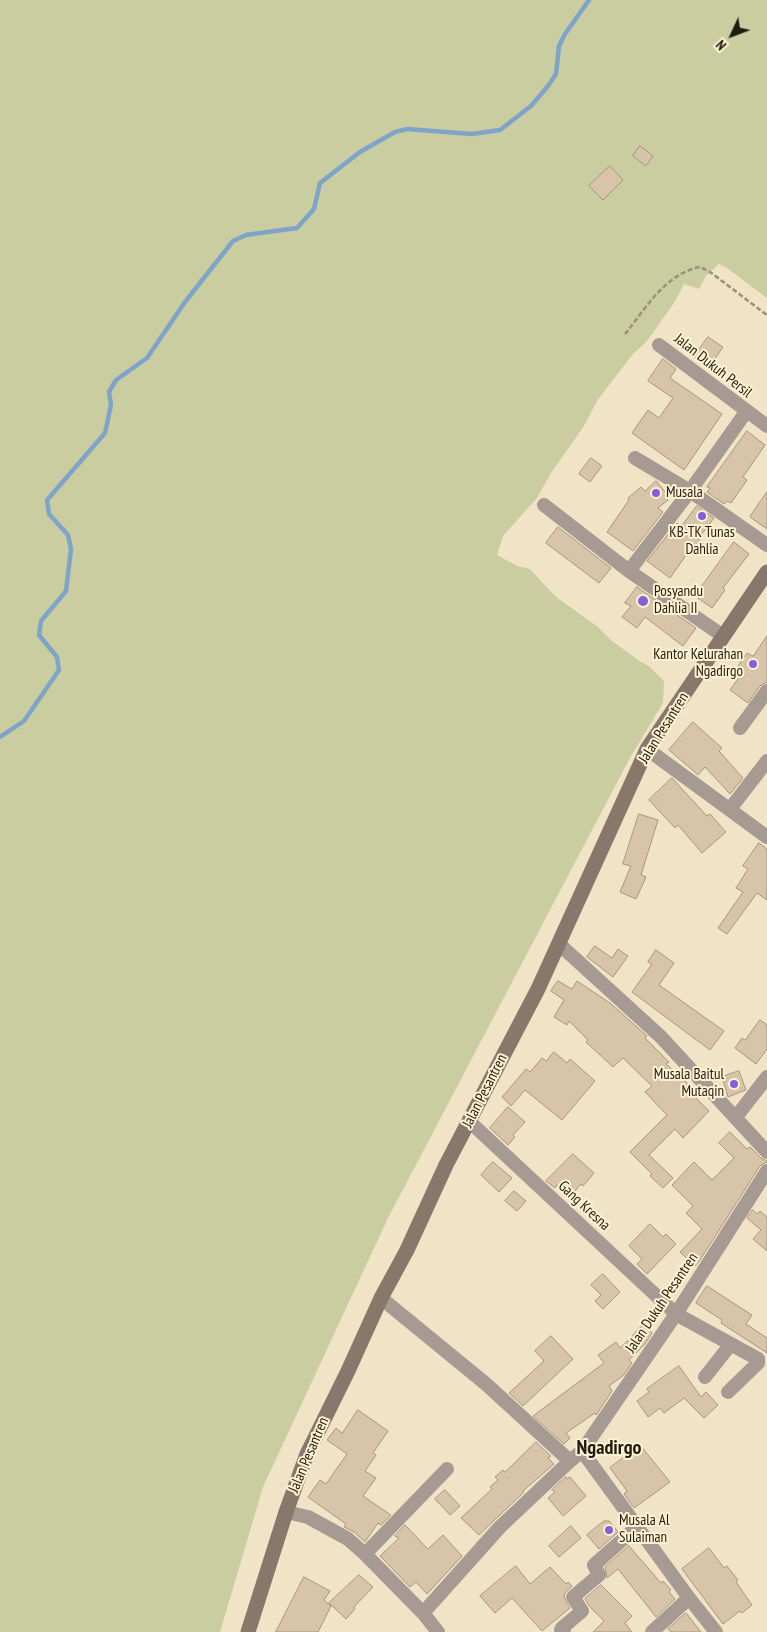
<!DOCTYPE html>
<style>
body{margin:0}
#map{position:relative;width:767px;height:1632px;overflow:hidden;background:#f1e4c6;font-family:"PT Sans Narrow",sans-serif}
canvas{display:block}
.north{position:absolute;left:707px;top:10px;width:50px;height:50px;-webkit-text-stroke:4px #fef2d3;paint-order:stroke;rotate:227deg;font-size:14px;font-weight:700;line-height:20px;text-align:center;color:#1f1b0f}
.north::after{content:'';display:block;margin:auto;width:18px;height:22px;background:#1f1b0f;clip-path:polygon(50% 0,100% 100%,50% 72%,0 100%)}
</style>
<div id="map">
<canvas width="767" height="1632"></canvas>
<div class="north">N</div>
</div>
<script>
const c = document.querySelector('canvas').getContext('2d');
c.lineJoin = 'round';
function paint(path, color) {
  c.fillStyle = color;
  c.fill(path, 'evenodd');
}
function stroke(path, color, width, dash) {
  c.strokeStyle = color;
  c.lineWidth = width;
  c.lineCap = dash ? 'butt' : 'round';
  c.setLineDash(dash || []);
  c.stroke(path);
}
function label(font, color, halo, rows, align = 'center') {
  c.font = font + ' "PT Sans Narrow",sans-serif';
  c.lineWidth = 4;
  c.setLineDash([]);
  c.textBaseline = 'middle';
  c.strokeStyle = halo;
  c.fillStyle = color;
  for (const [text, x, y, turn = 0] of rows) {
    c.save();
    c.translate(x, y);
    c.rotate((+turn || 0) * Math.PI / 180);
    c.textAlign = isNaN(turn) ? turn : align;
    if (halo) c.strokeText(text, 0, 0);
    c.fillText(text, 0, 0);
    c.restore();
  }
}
paint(new Path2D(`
 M 0,0 L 767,0 L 767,298 L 727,268 L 719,264 L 706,276 L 699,289 L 684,284 L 674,303 L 647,341 L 632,355 L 597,401 L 584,426 L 551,473 L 537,498 L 503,536 L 497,555 L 517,566 L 530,569 L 556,597 L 598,627 L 612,641 L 638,660 L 650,667 L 664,681 L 663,703 L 631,756 L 388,1218 L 263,1487 L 220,1632 L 0,1632 Z`), '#c9cd9f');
stroke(new Path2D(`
 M 0,737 L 24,721 L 59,670 L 57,657 L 39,635 L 41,621 L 66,591 L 71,549 L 68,535 L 49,514 L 47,500 L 105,433 L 111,405 L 109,392 L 116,380 L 147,358 L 185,302 L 233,241 L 246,235 L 297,228 L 314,209 L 320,183 L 360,152 L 395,132 L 407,129 L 472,134 L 500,130 L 531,106 L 548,86 L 556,74 L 559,46 L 565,34 L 589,0`), '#7fa4c9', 4.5);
const building = new Path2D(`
 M 640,146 L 653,156 L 646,166 L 633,156 Z
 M 610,166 L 623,180 L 603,200 L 589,186 Z
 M 708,337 L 723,347 L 709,367 L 694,357 Z
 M 663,359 L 676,369 L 670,378 L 722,414 L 684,470 L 632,433 L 648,410 L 659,418 L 673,398 L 648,381 Z
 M 747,431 L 765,445 L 743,477 L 747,480 L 731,503 L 727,501 L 724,504 L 707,492 L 710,488 L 707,487 Z
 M 591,458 L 602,466 L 590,482 L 579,474 Z
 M 656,481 L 668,495 L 665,497 L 668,500 L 658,508 L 663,512 L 633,551 L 607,532 L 629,500 L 628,498 L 641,487 L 645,491 Z
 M 767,492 L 767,529 L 750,517 Z
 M 697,506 L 714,518 L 698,539 L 705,545 L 699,554 L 691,548 L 670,578 L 647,561 L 677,523 L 681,526 Z
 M 558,527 L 611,568 L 599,583 L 546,543 Z
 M 734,542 L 749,554 L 723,588 L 725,590 L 712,608 L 695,596 Z
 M 637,587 L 696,628 L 683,646 L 645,617 L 637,628 L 622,617 L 631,606 L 625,603 Z
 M 767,636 L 767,682 L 760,686 L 748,703 L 730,690 L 740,676 L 734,672 L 747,653 L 753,656 Z
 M 693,722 L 722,748 L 719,751 L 743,778 L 730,794 L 705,767 L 698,775 L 669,750 Z
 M 672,778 L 707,816 L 710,814 L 726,832 L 702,853 L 678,825 L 675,828 L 649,800 Z
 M 639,814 L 658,820 L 641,875 L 646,877 L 636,899 L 620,892 L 631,866 L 623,864 Z
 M 759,843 L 767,849 L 767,900 L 757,893 L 727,934 L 718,928 L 743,892 L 736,888 L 748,869 L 743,866 Z
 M 595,946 L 612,958 L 618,949 L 628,956 L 613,977 L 587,957 Z
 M 656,950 L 674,963 L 659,985 L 724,1031 L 710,1050 L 632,992 L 652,964 L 648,962 Z
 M 558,981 L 572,989 L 577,981 L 610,1003 L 647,1036 L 645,1038 L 669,1062 L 666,1064 L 696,1091 L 692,1094 L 709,1111 L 683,1138 L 675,1129 L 649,1155 L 673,1178 L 663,1188 L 650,1176 L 652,1174 L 630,1152 L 667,1115 L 645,1092 L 652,1086 L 623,1058 L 613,1067 L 586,1042 L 588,1040 L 569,1021 L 567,1025 L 554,1017 L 564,1000 L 551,991 Z
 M 760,1020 L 767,1025 L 767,1049 L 756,1064 L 735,1048 L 742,1038 L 745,1040 Z
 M 554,1052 L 567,1063 L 570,1059 L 595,1081 L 562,1120 L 525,1090 L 511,1106 L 502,1097 L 526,1069 L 530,1072 L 542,1058 L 546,1061 Z
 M 739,1071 L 746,1090 L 728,1097 L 722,1077 Z
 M 508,1107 L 525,1122 L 513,1135 L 515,1137 L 508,1145 L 490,1128 Z
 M 730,1132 L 747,1149 L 750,1147 L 761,1158 L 767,1161 L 767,1162 L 760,1166 L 700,1260 L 695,1266 L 680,1252 L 702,1229 L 686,1213 L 693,1206 L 672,1185 L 694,1162 L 712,1180 L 734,1158 L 719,1143 Z
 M 573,1154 L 594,1173 L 583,1186 L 581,1184 L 570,1197 L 557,1185 L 555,1188 L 546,1181 Z
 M 493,1162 L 512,1178 L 499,1192 L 481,1175 Z
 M 514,1191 L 526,1201 L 517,1211 L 505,1201 Z
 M 753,1210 L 757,1214 L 760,1211 L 767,1217 L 767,1251 L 753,1239 L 761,1230 L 747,1218 Z
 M 650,1224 L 663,1237 L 666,1234 L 676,1244 L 647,1274 L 637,1264 L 642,1259 L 629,1246 Z
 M 603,1274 L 620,1292 L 603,1309 L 595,1301 L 601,1295 L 591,1285 Z
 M 707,1286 L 752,1315 L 746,1324 L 767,1338 L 767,1353 L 721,1323 L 722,1320 L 696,1303 Z
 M 644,1324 L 652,1333 L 645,1344 L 629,1360 L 632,1363 L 624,1375 L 609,1386 L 612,1391 L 596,1415 L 595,1413 L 566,1433 L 570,1438 L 564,1444 L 533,1416 L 604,1363 L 598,1355 L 616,1342 L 620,1348 Z
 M 551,1336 L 573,1359 L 523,1406 L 509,1393 L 544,1361 L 535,1351 Z
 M 679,1366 L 701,1397 L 706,1392 L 718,1405 L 704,1418 L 684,1398 L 664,1413 L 660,1408 L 648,1417 L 637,1401 L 649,1392 L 647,1389 Z
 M 358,1410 L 388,1431 L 373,1453 L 376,1455 L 365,1471 L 376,1478 L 363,1496 L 391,1515 L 381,1525 L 378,1523 L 365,1542 L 354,1532 L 344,1527 L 346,1524 L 308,1497 L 320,1480 L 326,1484 L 347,1454 L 327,1440 L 336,1428 L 342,1433 Z
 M 536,1442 L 551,1456 L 548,1458 L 554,1464 L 523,1491 L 524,1492 L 479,1535 L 461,1518 L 492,1489 L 490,1487 L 498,1480 L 495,1477 L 503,1470 L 505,1472 Z
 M 640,1445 L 670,1482 L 634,1508 L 624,1494 L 627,1491 L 610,1468 Z
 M 566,1477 L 567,1479 L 570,1477 L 586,1496 L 563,1516 L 548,1498 L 555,1492 L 552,1490 Z
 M 445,1490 L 460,1506 L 450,1515 L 435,1499 Z
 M 604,1521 L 609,1521 L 618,1532 L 599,1549 L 587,1535 Z
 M 405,1525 L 428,1549 L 443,1535 L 462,1556 L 427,1594 L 416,1582 L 410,1587 L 380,1556 L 399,1538 L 395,1536 Z
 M 571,1526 L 581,1538 L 559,1557 L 549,1546 Z
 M 629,1546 L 661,1583 L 663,1581 L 671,1590 L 669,1592 L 675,1599 L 656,1617 L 618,1569 L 607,1578 L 605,1567 Z
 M 709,1548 L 724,1568 L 727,1566 L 738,1580 L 736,1582 L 752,1605 L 742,1613 L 740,1611 L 723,1624 L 682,1569 Z
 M 516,1566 L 530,1584 L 550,1567 L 566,1584 L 568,1582 L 572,1586 L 565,1593 L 564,1597 L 570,1608 L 542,1631 L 512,1598 L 495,1613 L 480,1596 Z
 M 359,1575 L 373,1587 L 354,1607 L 355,1609 L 346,1619 L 329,1603 Z
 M 304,1577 L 330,1591 L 324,1600 L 331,1606 L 318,1632 L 276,1632 Z
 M 601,1585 L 632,1616 L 625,1623 L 632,1632 L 593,1632 L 604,1621 L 590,1607 L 585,1599 Z
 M 686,1613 L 687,1614 L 701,1632 L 671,1632 L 668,1629 Z`);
paint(building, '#d8c4a9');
stroke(building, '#a8957b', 1);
stroke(new Path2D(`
 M 625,334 C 646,308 665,274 700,267 L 710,272 L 767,315`), '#9a917a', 2.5, [5, 2.5]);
stroke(new Path2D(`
 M 659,345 L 767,426
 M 635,458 L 690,491 L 767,545
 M 544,505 L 629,571 L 723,636
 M 629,571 L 690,491 L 746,412
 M 740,728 L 767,691
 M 647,749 L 767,837
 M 730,809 L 767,761
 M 559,944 L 661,1037 L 767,1152
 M 736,1117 L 767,1077
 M 470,1122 L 676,1314 L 758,1359 L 758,1363 L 728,1392
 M 381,1298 L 486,1384 L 570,1461
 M 705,1377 L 731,1344
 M 582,1451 L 689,1598 L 716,1632
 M 286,1512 L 308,1517 L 348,1539 L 365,1554 L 423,1613 L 438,1632
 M 365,1554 L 447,1469
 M 423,1613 L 500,1527 L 570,1461 L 582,1451 L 676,1314 L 767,1171
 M 564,1632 L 561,1630 L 562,1628 L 582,1611 L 573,1597 L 599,1575 L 594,1565 L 637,1527
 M 652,1632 L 689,1598`), '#a79a92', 14);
stroke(new Path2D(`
 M 248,1632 L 286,1512 L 307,1454 L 348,1371 L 381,1298 L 407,1250 L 446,1165 L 538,989 L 647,749 L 767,572`), '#88776a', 15);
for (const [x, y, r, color] of [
 [656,493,5,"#865ed8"],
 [702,516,5,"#865ed8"],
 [643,601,6,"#865ed8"],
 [753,664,5,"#865ed8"],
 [734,1084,5,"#865ed8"],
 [609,1530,5,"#865ed8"]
]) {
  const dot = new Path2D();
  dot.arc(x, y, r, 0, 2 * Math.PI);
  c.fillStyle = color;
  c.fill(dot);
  stroke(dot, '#fef2d3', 2);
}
label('15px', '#1f1b0f', '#fef2d3', [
 ["Jalan Dukuh Persil",713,366,38],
 ["Jalan Pesantren",664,728,-58],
 ["Jalan Pesantren",485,1091,-63],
 ["Gang Kresna",584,1206,43],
 ["Jalan Dukuh Pesantren",662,1303,-56],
 ["Jalan Pesantren",309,1455,-67]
]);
label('15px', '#1f1b0f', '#fef2d3', [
 ["Musala",666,493],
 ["KB-TK Tunas",702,533,"center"],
 ["Dahlia",702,550,"center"],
 ["Posyandu",654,592],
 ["Dahlia II",654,609],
 ["Kantor Kelurahan",743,655,"right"],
 ["Ngadirgo",743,672,"right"],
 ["Musala Baitul",724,1075,"right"],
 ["Mutaqin",724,1092,"right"],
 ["Musala Al",619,1521],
 ["Sulaiman",619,1538]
], 'left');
label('bold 20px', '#1f1b0f', '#fef2d3', [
 ["Ngadirgo",609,1448]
]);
</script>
